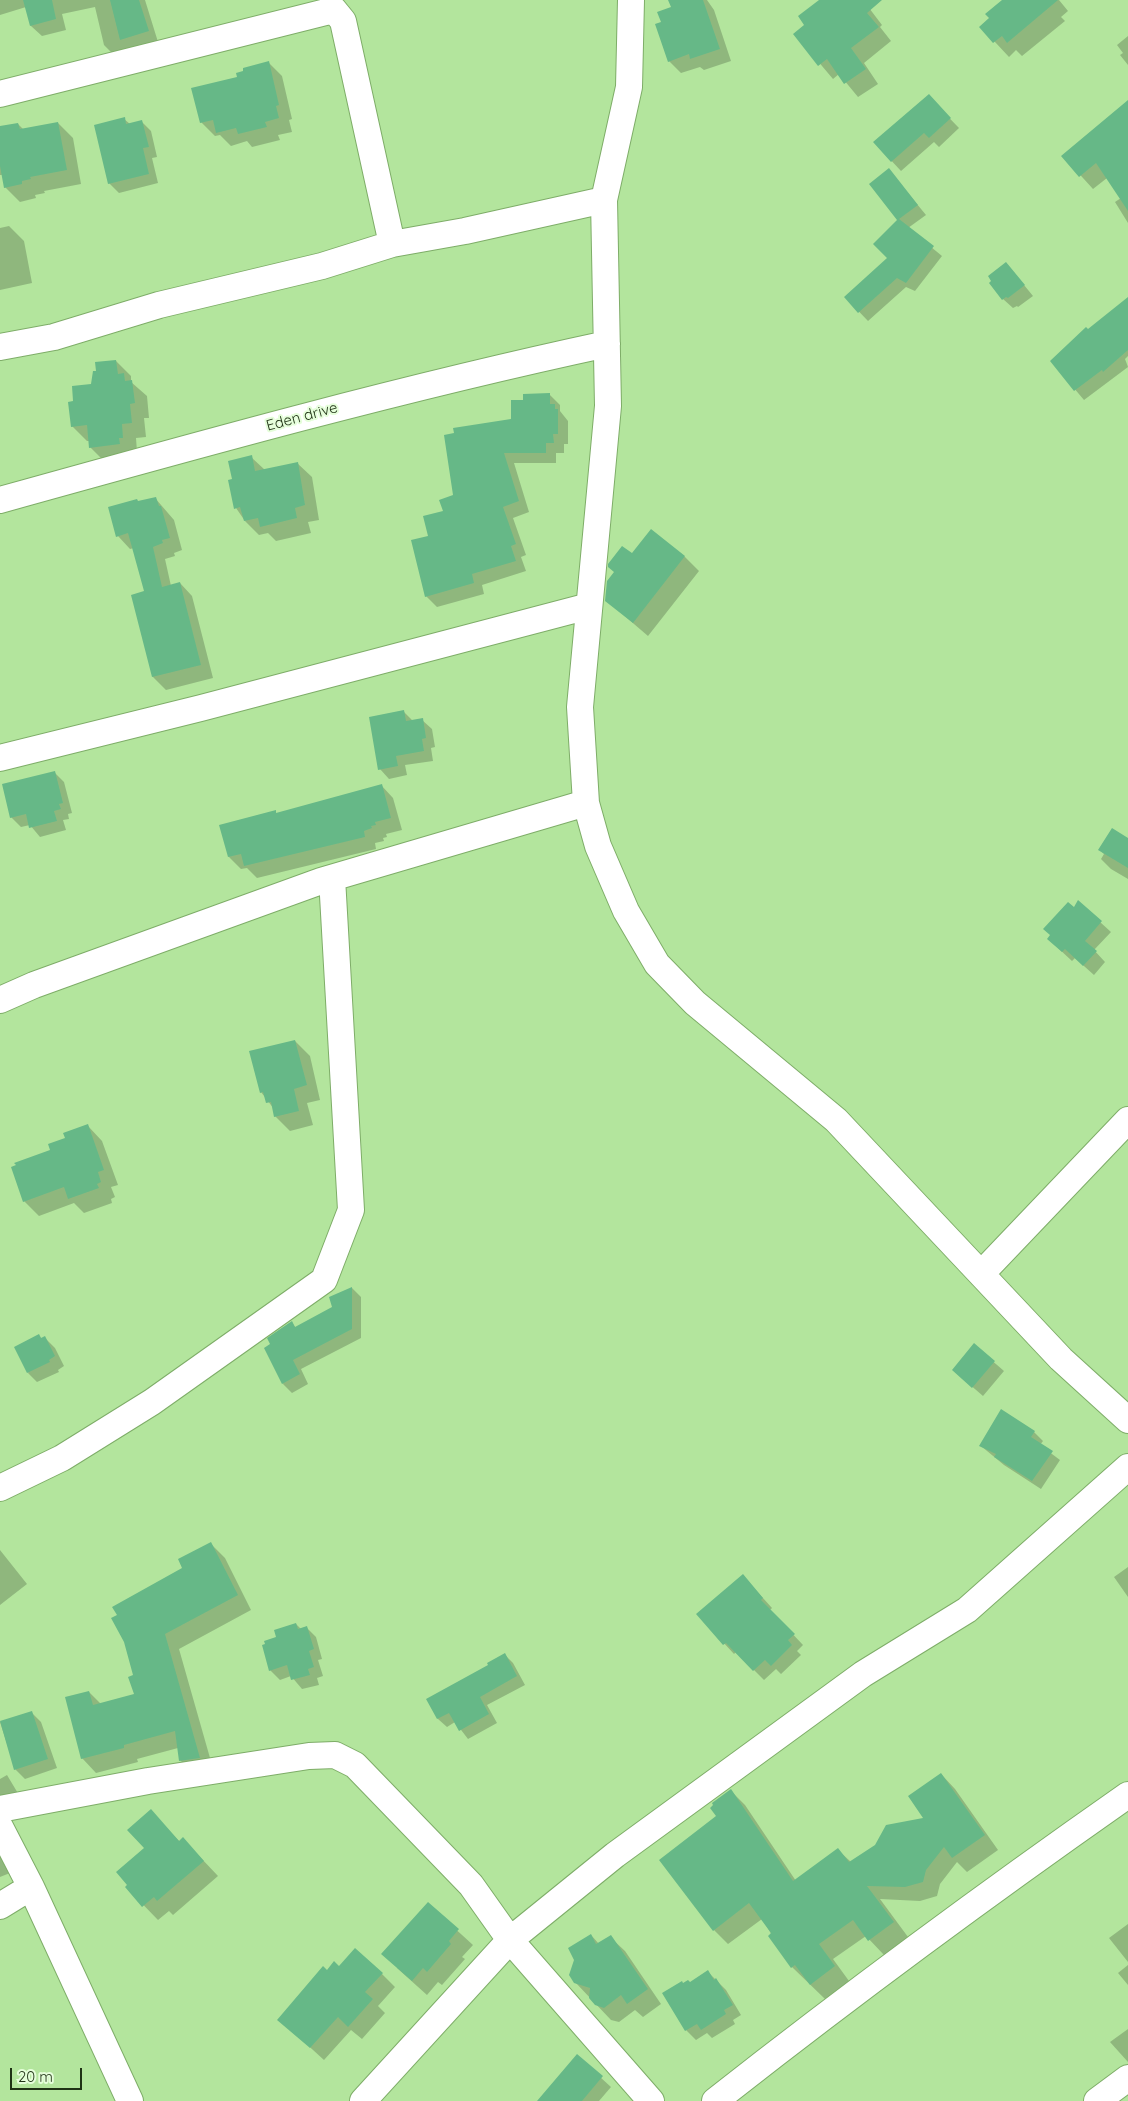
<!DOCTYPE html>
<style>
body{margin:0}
#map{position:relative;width:1128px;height:2101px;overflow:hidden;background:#b3e59d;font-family:Quicksand,sans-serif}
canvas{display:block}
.scale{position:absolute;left:10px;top:2068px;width:72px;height:22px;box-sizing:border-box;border:2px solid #1f3215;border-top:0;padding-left:6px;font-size:15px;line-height:18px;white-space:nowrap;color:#1f3215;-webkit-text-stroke:4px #e5feda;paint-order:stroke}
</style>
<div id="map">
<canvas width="1128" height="2101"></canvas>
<div class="scale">20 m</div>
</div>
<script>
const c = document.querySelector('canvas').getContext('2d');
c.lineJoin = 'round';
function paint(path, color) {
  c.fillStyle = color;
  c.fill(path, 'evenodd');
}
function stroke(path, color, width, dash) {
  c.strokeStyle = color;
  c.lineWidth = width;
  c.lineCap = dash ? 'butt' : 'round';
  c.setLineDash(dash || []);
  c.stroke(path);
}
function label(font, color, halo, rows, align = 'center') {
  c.font = font + ' Quicksand,sans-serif';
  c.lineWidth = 4;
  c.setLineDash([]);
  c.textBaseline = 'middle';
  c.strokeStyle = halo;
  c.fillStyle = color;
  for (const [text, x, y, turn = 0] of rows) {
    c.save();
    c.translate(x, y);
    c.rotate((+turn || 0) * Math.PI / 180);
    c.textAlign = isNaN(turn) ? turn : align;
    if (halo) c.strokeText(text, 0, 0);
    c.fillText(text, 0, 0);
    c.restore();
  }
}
paint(new Path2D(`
 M 0,0 L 145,0 L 158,42 L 115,56 L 104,45 L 95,7 L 62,14 L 66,30 L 42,36 L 31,26 L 26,7 L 0,15 Z
 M 670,0 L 707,0 L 714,10 L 731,61 L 704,70 L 700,67 L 681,73 L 669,61 L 662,23 L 672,8 Z
 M 822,0 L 863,0 L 882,25 L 880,27 L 891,41 L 864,63 L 878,84 L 858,97 L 839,74 L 833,79 L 795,34 L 806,25 Z
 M 1004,0 L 1059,0 L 1068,11 L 1061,17 L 1065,21 L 1022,56 L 1016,50 L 1009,57 L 981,27 L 991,19 Z
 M 1128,36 L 1128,65 L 1120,55 L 1123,53 L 1117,45 Z
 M 268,62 L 282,76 L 292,119 L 289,120 L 292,132 L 278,135 L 280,140 L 252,147 L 247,141 L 231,146 L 220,135 L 215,136 L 201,122 L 245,72 Z
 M 928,96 L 959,128 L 939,147 L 934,142 L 901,171 L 874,142 Z
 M 1128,102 L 1128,223 L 1115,202 L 1121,198 L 1107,178 L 1093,189 L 1063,156 Z
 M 124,119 L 130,124 L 142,122 L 151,131 L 157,157 L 152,158 L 158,183 L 119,193 L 109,183 Z
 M 58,123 L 73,138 L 81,184 L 44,191 L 45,193 L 35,195 L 36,198 L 20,202 L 5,187 L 3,175 L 0,175 L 0,127 L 18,124 L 24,130 Z
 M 889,170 L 926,215 L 908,228 L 942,256 L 915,291 L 906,287 L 868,321 L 845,297 L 889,258 L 899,220 Z
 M 9,226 L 24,241 L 32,283 L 0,290 L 0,228 Z
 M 1006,263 L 1033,296 L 1018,307 L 1017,306 L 1013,308 L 1003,299 Z
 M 1128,299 L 1128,356 L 1125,359 L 1128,367 L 1084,400 L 1051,361 Z
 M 116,361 L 131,376 L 131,382 L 147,396 L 149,418 L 144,418 L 146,437 L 136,438 L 137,452 L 105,462 L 90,447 L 90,441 L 87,441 L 72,426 L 75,402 L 92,385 L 97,372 Z
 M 549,394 L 560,405 L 560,411 L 568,421 L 568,444 L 564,444 L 564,453 L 556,453 L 556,463 L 514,463 L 529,512 L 513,518 L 526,555 L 521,557 L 526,571 L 482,585 L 484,594 L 437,607 L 426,596 L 430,536 L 454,496 L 524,401 Z
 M 251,457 L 265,470 L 297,463 L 312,477 L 319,520 L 308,522 L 311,533 L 276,541 L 268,533 L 259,535 L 245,521 L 236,508 L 233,480 Z
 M 155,498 L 174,520 L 182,550 L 174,553 L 175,556 L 165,559 L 171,586 L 180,583 L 192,596 L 213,678 L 166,690 L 153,677 L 132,596 L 146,592 L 134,548 L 130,549 L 118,536 L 139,502 Z
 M 651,530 L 685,557 L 699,571 L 648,636 L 606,600 L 632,555 Z
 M 404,712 L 413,721 L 422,720 L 432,729 L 435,747 L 431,748 L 433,761 L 405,765 L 407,775 L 389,779 L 380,769 Z
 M 54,772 L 64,782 L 72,813 L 68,814 L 69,819 L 63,820 L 66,830 L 40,837 L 30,825 L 21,827 L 11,817 Z
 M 381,785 L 393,798 L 402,830 L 386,834 L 387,837 L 383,838 L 384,841 L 375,843 L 376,849 L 257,878 L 247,868 L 241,869 L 229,857 L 221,826 L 275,812 L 278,814 Z
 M 1128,840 L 1128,879 L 1111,869 L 1101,859 L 1104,854 L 1100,850 Z
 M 1078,902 L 1111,932 L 1094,950 L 1105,962 L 1094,975 L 1075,958 L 1072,961 L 1058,948 Z
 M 295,1041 L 310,1056 L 320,1100 L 307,1103 L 313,1125 L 290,1131 L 275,1116 L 274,1109 L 261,1092 Z
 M 88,1126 L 102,1141 L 118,1185 L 111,1187 L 115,1197 L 111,1199 L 112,1203 L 84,1213 L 74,1203 L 39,1216 L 24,1201 L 52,1151 Z
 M 352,1288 L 361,1297 L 361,1338 L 301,1369 L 308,1384 L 292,1393 L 283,1384 L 292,1323 L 296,1328 L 334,1308 L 330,1298 Z
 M 39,1336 L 42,1339 L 45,1338 L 55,1348 L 64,1366 L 58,1370 L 59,1372 L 37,1382 L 28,1373 Z
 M 974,1345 L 1004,1371 L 983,1396 L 953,1370 Z
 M 1001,1411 L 1034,1432 L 1043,1441 L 1040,1445 L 1060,1460 L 1041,1489 L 1004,1465 L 981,1446 Z
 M 210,1543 L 225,1558 L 251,1610 L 179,1649 L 214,1772 L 195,1775 L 180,1760 L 178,1748 L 137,1759 L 138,1762 L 96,1773 L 82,1758 L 89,1692 L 101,1704 L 135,1695 L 135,1676 L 184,1568 Z
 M 0,1550 L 27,1584 L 0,1605 Z
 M 1128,1567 L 1128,1597 L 1114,1577 Z
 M 743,1576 L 772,1608 L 770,1610 L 803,1645 L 797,1651 L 801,1655 L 781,1674 L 776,1669 L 764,1680 L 736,1652 L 734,1654 L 698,1615 Z
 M 296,1624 L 301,1629 L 306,1627 L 316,1637 L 322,1659 L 318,1660 L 323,1676 L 317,1678 L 319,1685 L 302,1689 L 291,1676 L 280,1680 L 270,1670 L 278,1638 Z
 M 505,1655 L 513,1663 L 525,1685 L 487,1705 L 497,1723 L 468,1739 L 455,1722 L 447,1727 L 438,1719 L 428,1699 L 490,1666 Z
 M 31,1712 L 41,1722 L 57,1768 L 25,1779 L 15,1769 L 0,1722 Z
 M 941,1774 L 955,1789 L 998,1850 L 967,1872 L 957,1862 L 940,1884 L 937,1896 L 920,1901 L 880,1899 L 908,1937 L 884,1955 L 866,1936 L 833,1959 L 849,1981 L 825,1999 L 792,1967 L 762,1919 L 728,1944 L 714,1930 L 718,1817 L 731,1791 L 745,1805 L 796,1881 L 838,1850 L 851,1862 L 925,1819 Z
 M 7,1775 L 19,1795 L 0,1797 L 0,1779 Z
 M 151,1811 L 180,1842 L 183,1839 L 218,1876 L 173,1915 L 169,1911 L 158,1920 L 126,1887 L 145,1848 Z
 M 0,1855 L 10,1873 L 0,1877 Z
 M 428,1904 L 473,1945 L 462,1957 L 465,1959 L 442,1985 L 438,1982 L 427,1995 L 397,1968 Z
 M 1128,1924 L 1128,1962 L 1109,1938 Z
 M 591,1935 L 599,1944 L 610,1937 L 625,1951 L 661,2004 L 643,2017 L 635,2010 L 619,2022 L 611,2020 L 575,1982 Z
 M 1128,1965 L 1128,1985 L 1118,1973 Z
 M 339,1967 L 382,1974 L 395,1987 L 378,2006 L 385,2013 L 362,2039 L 351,2030 L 324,2060 L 279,2019 L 327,1972 Z
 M 708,1972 L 726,1990 L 741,2015 L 733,2020 L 735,2024 L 712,2038 L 707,2033 L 696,2040 L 686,2030 L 690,1983 Z
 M 1128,2029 L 1128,2062 L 1110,2042 Z
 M 577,2056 L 611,2087 L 599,2101 L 545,2101 Z`), '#0003');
paint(new Path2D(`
 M 23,0 L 52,0 L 56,19 L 30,26 Z
 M 110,0 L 139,0 L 149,31 L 120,40 Z
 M 668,0 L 703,0 L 720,49 L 690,59 L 689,54 L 668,62 L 655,24 L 661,22 L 657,12 L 671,7 Z
 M 819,0 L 882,0 L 867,13 L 879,27 L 851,48 L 866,69 L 844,84 L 827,59 L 818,66 L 793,34 L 804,25 L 798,16 Z
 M 1002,0 L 1058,0 L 1007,43 L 1002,36 L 993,43 L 979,27 L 989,18 L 985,14 Z
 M 269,61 L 279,105 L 276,106 L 279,118 L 265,122 L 267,127 L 238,134 L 236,128 L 216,133 L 213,120 L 200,123 L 191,88 L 237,77 L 236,73 L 243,71 L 243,68 Z
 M 929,94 L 951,118 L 929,138 L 924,133 L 891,162 L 873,142 Z
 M 1128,100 L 1128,211 L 1096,163 L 1079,177 L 1061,156 Z
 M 125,117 L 126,124 L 142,120 L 149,147 L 143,148 L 149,174 L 108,184 L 94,125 Z
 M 58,122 L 67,170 L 30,177 L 31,179 L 22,181 L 22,184 L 4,188 L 0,166 L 0,126 L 18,123 L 20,129 Z
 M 889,168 L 918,205 L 899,219 L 934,246 L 906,283 L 897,278 L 858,313 L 844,297 L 887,258 L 873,244 L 897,220 L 869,184 Z
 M 1006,262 L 1025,285 L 1008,298 L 1006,297 L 1002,300 L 989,283 L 991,281 L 988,276 Z
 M 1128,297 L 1128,350 L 1103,372 L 1102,370 L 1074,391 L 1050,361 L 1086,327 L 1088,329 Z
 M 116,360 L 118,374 L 124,373 L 125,381 L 132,380 L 135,403 L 130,404 L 132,423 L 122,424 L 123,438 L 119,438 L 120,444 L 89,448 L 87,425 L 71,427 L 68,402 L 73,401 L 72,386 L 91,384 L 93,371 L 96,371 L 95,362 Z
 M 550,393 L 550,404 L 555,404 L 555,409 L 558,409 L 558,434 L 553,434 L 554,443 L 546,443 L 546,453 L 504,453 L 519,501 L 503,507 L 516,544 L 511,546 L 516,561 L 472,574 L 474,583 L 425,597 L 411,540 L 428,536 L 423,516 L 443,511 L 439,500 L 453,495 L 444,435 L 454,433 L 453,428 L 511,419 L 511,400 L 523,400 L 523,394 Z
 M 252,455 L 255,471 L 298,462 L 305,505 L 295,508 L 297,518 L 260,527 L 258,518 L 244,521 L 240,507 L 234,509 L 228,480 L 232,479 L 228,461 Z
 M 156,497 L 159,506 L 161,506 L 170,538 L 162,540 L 163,543 L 153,547 L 162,587 L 180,582 L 201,665 L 152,677 L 131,595 L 144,591 L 128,533 L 116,537 L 108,507 L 137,499 L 138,501 Z
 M 651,529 L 685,556 L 633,623 L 605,601 L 607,581 L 614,572 L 608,567 L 608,564 L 622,546 L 632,553 Z
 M 404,710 L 406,721 L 423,718 L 426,738 L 422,739 L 424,751 L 396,756 L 398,766 L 378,770 L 369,717 Z
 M 55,771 L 63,803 L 59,804 L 61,809 L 54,811 L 57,821 L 29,828 L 26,814 L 10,818 L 2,784 Z
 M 382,784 L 391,818 L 375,822 L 376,825 L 371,826 L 372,828 L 364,831 L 365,837 L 244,866 L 241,854 L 228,857 L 219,825 L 276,810 L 276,813 Z
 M 1112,828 L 1128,838 L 1128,868 L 1098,850 Z
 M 1078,900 L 1102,921 L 1085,941 L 1097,951 L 1083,966 L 1065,949 L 1062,952 L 1047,939 L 1050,935 L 1043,929 L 1068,902 L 1074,907 Z
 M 295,1040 L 307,1085 L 294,1089 L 299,1111 L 274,1117 L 271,1102 L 266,1103 L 263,1092 L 260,1093 L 249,1051 Z
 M 88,1124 L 104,1170 L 98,1172 L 101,1182 L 97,1184 L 99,1188 L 68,1199 L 64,1187 L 23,1202 L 11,1167 L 16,1165 L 14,1163 L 50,1150 L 48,1144 L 65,1138 L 63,1133 Z
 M 352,1287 L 352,1329 L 293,1360 L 300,1374 L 282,1384 L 264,1348 L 270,1344 L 267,1338 L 292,1321 L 295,1327 L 332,1307 L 329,1297 Z
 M 39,1334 L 41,1338 L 45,1336 L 55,1356 L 49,1360 L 50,1362 L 27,1373 L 14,1347 Z
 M 974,1343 L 995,1361 L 972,1388 L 952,1370 Z
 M 1001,1409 L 1035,1431 L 1031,1437 L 1053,1451 L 1032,1481 L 994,1457 L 996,1454 L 979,1446 Z
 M 211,1542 L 238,1595 L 165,1634 L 200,1758 L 179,1761 L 175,1731 L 124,1745 L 124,1748 L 81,1759 L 65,1697 L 89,1691 L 93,1705 L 134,1694 L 128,1677 L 133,1675 L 124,1642 L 111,1618 L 117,1615 L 112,1607 L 182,1568 L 178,1559 Z
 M 743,1574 L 763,1598 L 761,1600 L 795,1634 L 788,1640 L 792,1645 L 771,1666 L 765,1660 L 753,1671 L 726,1643 L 723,1645 L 696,1614 Z
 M 296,1623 L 298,1629 L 307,1626 L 314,1649 L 309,1651 L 314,1667 L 308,1669 L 310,1675 L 291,1680 L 287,1665 L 269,1671 L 262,1645 L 265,1644 L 264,1641 L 276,1637 L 274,1630 Z
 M 505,1653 L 517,1676 L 480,1697 L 489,1714 L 459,1731 L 449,1713 L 437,1719 L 426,1699 L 488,1665 L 487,1663 Z
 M 32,1711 L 48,1759 L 14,1770 L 0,1721 Z
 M 941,1773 L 985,1835 L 952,1858 L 944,1847 L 926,1870 L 923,1882 L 905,1887 L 867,1886 L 894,1922 L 868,1941 L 853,1920 L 819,1944 L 835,1966 L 810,1985 L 795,1965 L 791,1968 L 768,1936 L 771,1933 L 749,1903 L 713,1931 L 659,1860 L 716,1816 L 710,1808 L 713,1805 L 712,1803 L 731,1789 L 793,1881 L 838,1848 L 849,1862 L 875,1845 L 886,1825 L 923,1818 L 908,1796 Z
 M 151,1809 L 179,1841 L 183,1837 L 204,1861 L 157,1901 L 154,1897 L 142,1907 L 125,1887 L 127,1885 L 116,1872 L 144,1848 L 127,1830 Z
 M 428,1902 L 459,1929 L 449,1941 L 451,1944 L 427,1972 L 423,1968 L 412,1981 L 381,1954 Z
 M 591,1934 L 596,1944 L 611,1935 L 648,1989 L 627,2004 L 621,1995 L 604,2008 L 595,2005 L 589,1998 L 590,1988 L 574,1983 L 569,1975 L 574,1960 L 568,1948 Z
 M 355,1948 L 383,1973 L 365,1992 L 373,1999 L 348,2027 L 338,2017 L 310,2048 L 277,2020 L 323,1966 L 327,1970 L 334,1961 L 339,1966 Z
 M 708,1970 L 714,1980 L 716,1978 L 733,2005 L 724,2010 L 726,2014 L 701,2030 L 697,2024 L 685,2031 L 662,1993 L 682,1981 L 683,1983 L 688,1980 L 690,1982 Z
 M 577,2054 L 603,2076 L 582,2101 L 537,2101 Z`), '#66b887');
const minor = new Path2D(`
 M 631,0 L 629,87 L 604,200 L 608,406 L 580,707 L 586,803 L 598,846 L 626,911 L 657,964 L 695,1003 L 836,1120 L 1061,1359 L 1128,1420
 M 0,94 L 334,10 L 343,21 L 392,244
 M 0,347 L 54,337 L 159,305 L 322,266 L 392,244 L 465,231 L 604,200
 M 0,500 C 201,444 402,388 607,344
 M 0,758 L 201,708 L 589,606
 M 0,1000 L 34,985 L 321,881 L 586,803
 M 981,1274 L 1128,1120
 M 0,1488 L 62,1458 L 152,1402 L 324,1280 L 351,1210 L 332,878
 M 0,1809 L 148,1781 L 309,1756 L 335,1755 L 355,1765 L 471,1885 L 510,1940 L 651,2101
 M 0,1827 L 31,1887 L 130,2101
 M 0,1906 L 31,1887
 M 363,2101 L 510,1940 L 615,1855 L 863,1674 L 967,1610 L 1128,1467
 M 715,2101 C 850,1995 988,1893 1128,1795
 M 1097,2101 L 1128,2078`);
stroke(minor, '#7ead68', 28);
stroke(minor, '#fff', 26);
label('15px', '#1f3215', '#e5feda', [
 ["Eden drive",302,417,-15]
]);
</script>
